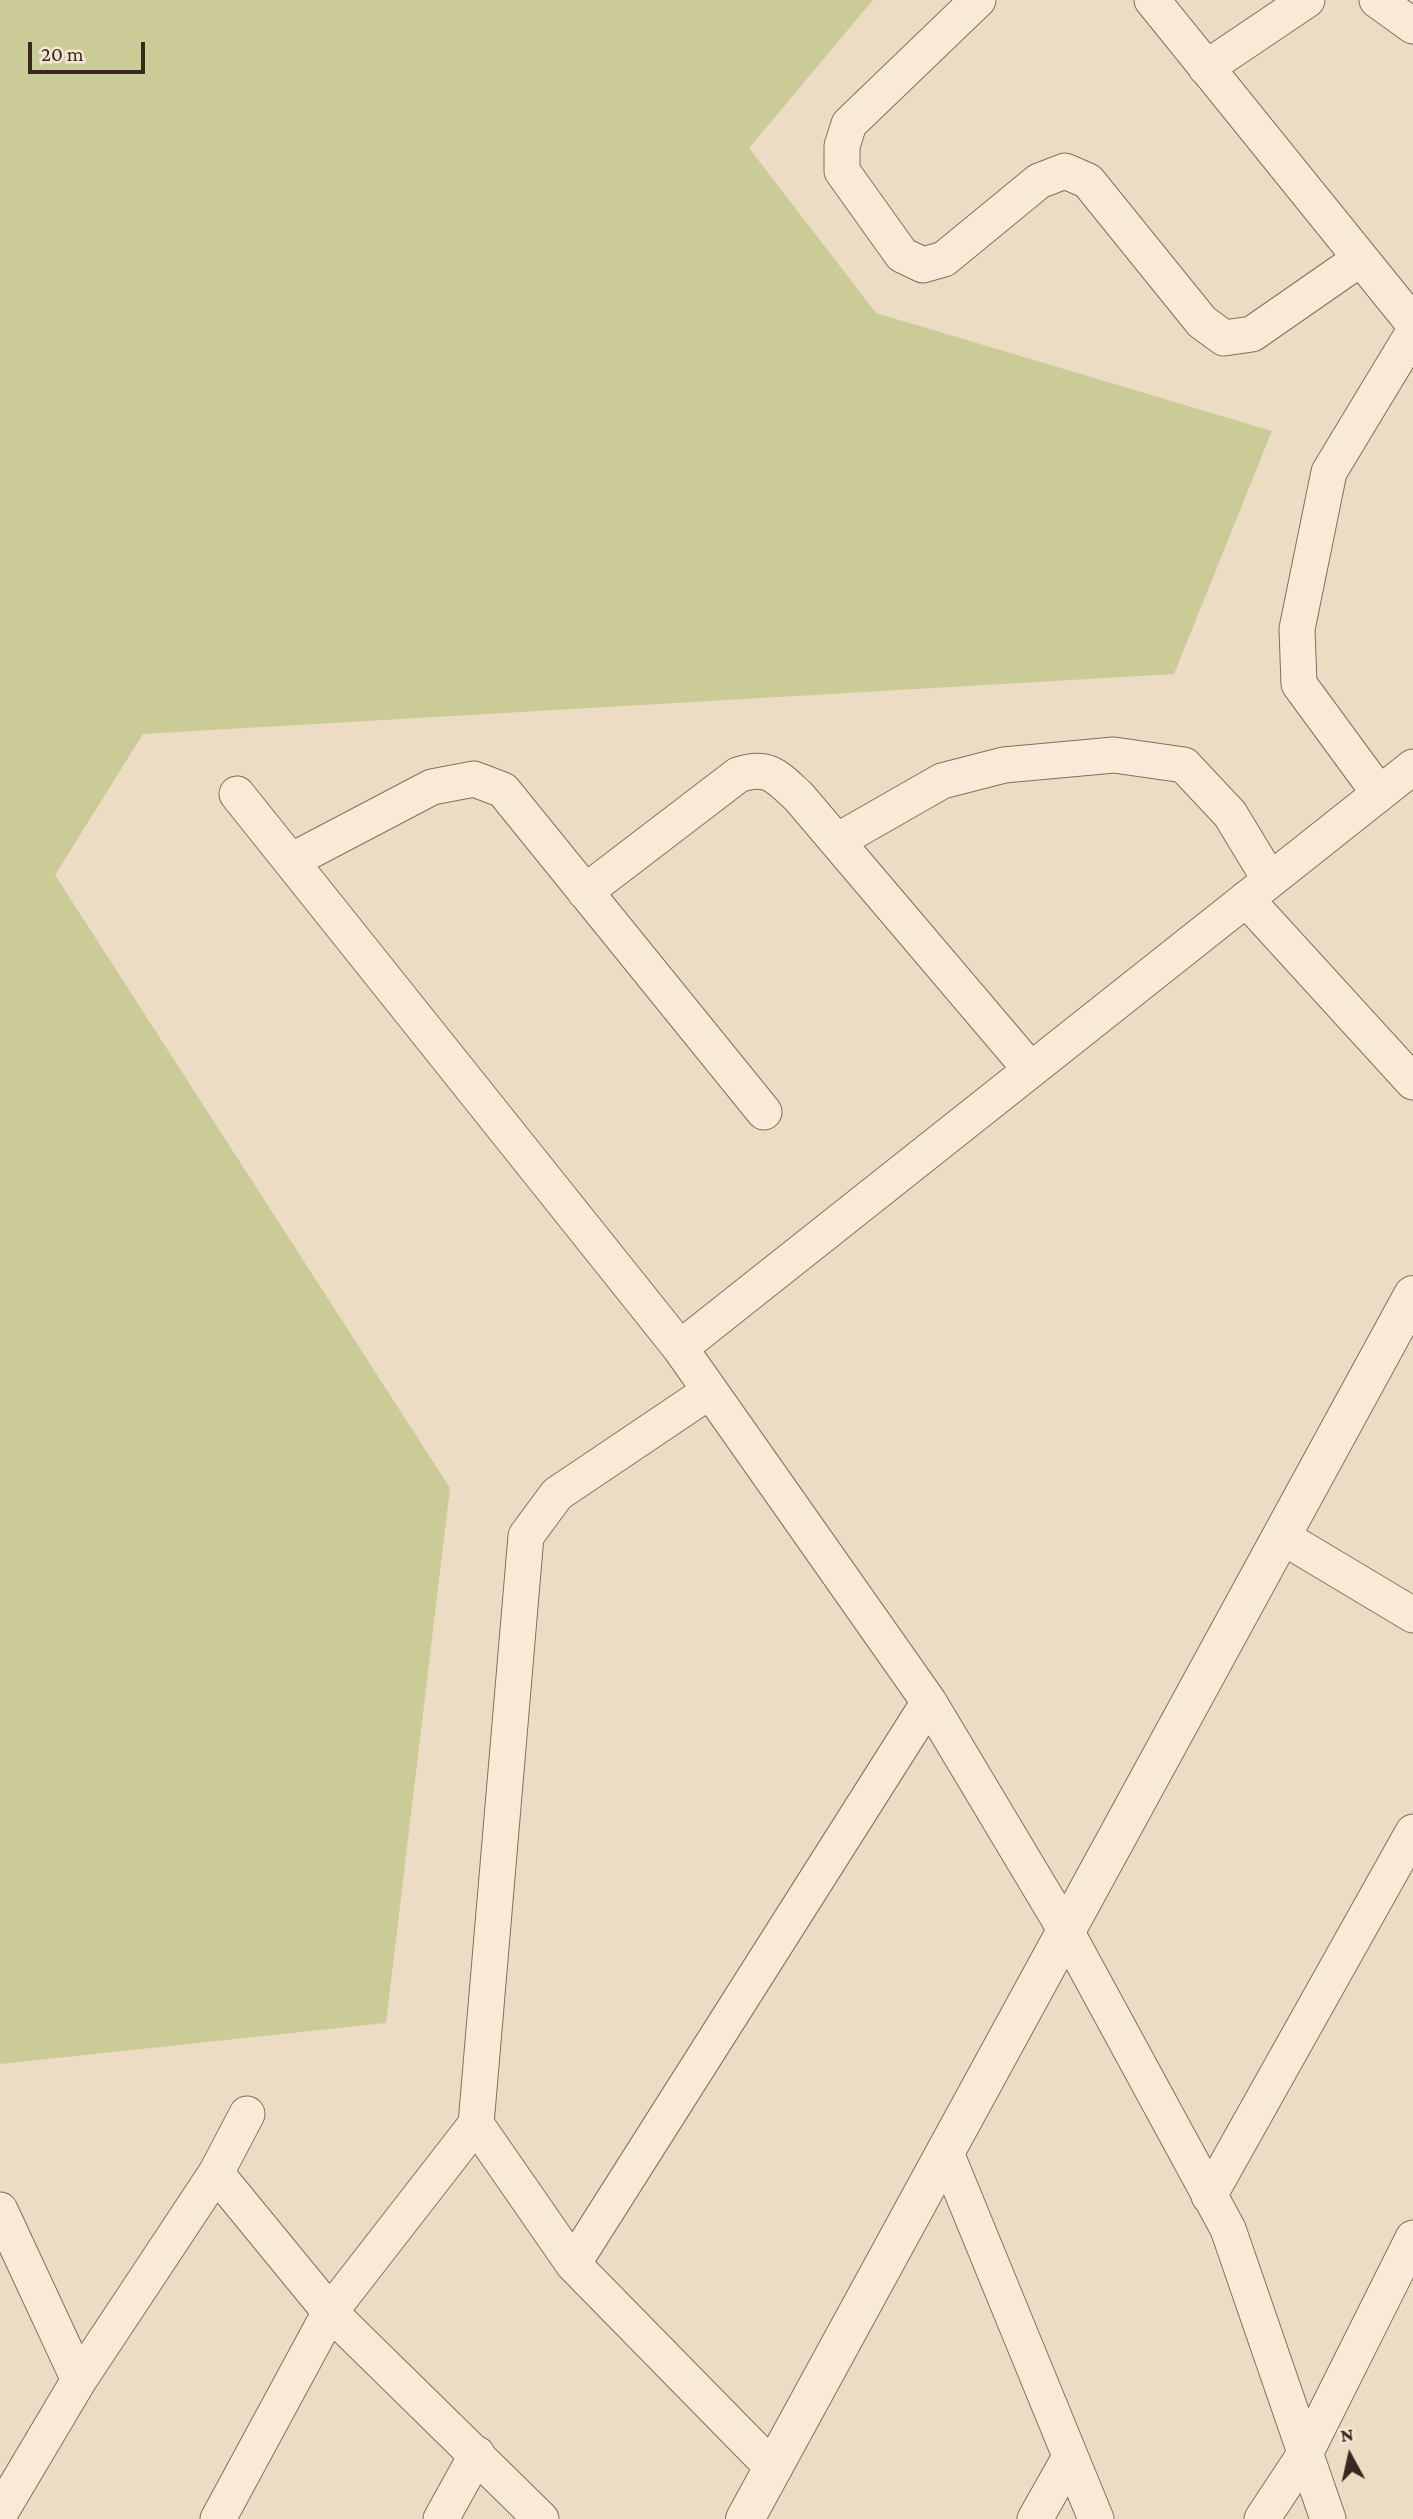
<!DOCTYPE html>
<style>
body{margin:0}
#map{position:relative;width:1413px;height:2519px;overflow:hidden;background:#eddcc4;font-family:"Crimson Pro",serif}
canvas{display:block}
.north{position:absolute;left:1315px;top:2421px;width:70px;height:70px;-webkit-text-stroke:5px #f5e7d4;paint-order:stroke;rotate:352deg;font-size:19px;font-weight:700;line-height:28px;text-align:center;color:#38281f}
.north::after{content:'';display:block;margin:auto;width:24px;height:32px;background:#38281f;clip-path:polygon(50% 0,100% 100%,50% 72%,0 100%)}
.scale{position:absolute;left:28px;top:42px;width:117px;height:32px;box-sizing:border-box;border:4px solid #38281f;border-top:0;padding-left:9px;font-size:21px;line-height:24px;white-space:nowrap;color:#38281f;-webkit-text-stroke:5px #f5e7d4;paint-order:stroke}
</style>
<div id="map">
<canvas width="1413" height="2519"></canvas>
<div class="north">N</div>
<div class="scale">20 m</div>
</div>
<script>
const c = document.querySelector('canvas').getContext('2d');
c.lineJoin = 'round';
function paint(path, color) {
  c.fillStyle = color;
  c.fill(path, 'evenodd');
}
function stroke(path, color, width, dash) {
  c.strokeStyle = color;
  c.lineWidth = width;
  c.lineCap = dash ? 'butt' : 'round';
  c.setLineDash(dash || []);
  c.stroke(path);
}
paint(new Path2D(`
 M 0,0 L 873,0 L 749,148 L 876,313 L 1272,431 L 1174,674 L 143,734 L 55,875 L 450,1488 L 386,2023 L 0,2064 Z`), '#cbcb98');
const minor = new Path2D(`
 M 978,0 L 849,124 L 842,146 L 842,171 L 902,255 L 923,265 L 944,259 L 1039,181 L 1065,171 L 1088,181 L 1202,322 L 1224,338 L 1252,334 L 1360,259
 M 1152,0 L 1413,323
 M 1377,0 L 1413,26
 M 1206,68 L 1307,0
 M 1379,793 L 1299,684 L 1297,629 L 1329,472 L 1413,333
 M 237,794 L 680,1348 L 929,1702
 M 837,841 L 942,781 L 1004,765 L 1114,755 L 1184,765 L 1230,814 L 1270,880
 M 291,861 L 432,787 L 474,779 L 503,790 L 764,1112
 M 585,892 L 738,775 C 769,764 778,778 799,797 L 1031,1070
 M 1246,899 L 1413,1082
 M 680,1348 L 1413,767
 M 1281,1536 L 1413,1615
 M 476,2124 L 526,1536 L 557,1494 L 710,1391
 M 946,2153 L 1096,2519
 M 216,2173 L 330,2312 L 541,2519
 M 1209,2196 L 1413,1832
 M 0,2210 L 79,2380
 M 573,2264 L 929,1702 L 1066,1931 L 1228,2229 L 1328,2519
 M 0,2513 L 79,2380 L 216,2173 L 247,2114
 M 218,2519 L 330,2312 L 476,2124 L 573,2264 L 774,2469
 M 441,2519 L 477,2454
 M 1035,2519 L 1070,2457
 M 1262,2519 L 1305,2454 L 1413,2238`);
const tertiary = new Path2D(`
 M 745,2519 L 1413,1295`);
stroke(minor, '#886d5b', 37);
stroke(tertiary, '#886d5b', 40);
stroke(minor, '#f8ead7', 35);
stroke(tertiary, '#f8ead7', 38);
</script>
